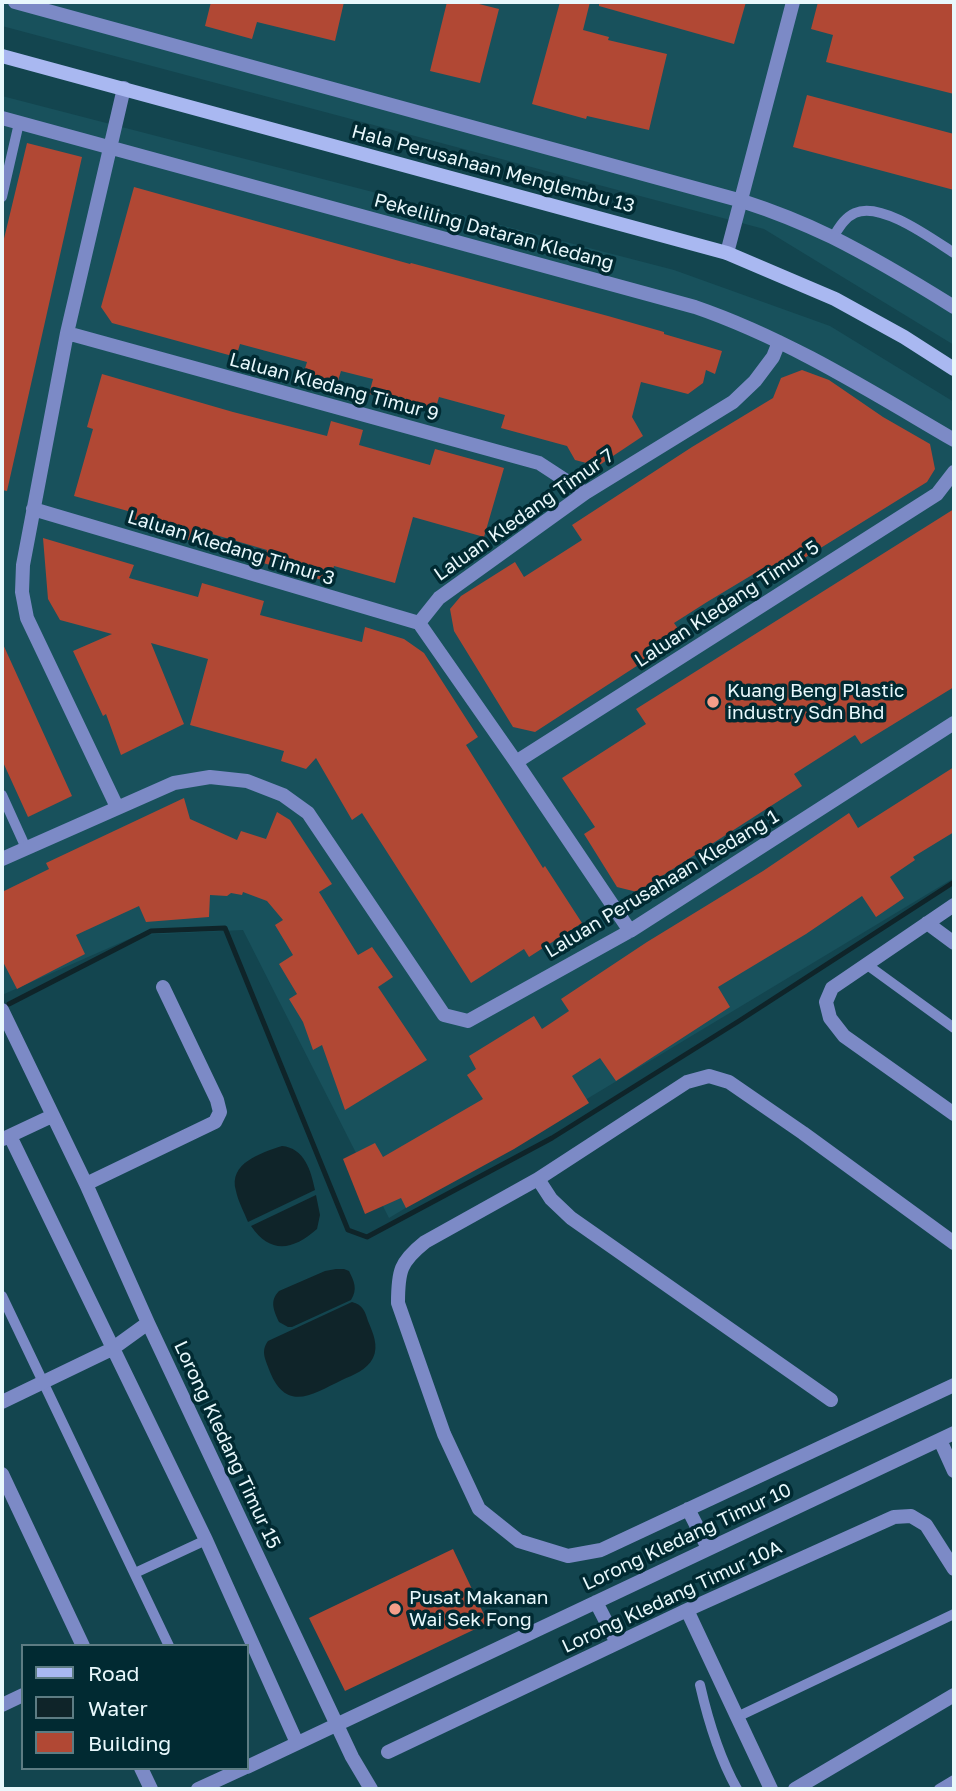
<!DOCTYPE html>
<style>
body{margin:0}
#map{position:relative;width:956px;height:1791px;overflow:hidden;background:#13454f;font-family:"Golos Text",sans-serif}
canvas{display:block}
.frame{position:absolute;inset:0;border:4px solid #e8f8fc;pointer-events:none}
.legend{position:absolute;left:21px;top:1644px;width:228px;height:126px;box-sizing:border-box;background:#012a32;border:2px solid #5d7c83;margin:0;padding:9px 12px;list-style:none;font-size:21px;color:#e8f8fc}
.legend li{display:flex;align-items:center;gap:14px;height:35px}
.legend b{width:35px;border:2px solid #5d7c83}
</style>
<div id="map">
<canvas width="956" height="1791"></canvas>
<div class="frame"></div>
<ul class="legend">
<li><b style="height:9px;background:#a9b8f1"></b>Road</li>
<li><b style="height:19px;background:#0f2429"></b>Water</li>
<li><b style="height:19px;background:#b14834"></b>Building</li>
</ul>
</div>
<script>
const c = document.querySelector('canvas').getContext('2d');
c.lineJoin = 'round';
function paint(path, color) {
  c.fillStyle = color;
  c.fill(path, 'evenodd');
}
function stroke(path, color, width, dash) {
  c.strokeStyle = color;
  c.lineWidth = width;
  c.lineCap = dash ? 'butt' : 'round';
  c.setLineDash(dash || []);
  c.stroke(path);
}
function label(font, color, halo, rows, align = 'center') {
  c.font = font + ' "Golos Text",sans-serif';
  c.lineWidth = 7;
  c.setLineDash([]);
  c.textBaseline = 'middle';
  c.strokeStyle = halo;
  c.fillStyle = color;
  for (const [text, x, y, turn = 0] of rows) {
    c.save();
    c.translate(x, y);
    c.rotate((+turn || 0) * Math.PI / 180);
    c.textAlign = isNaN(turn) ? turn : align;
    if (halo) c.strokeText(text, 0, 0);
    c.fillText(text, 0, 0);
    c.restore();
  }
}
paint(new Path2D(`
 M 2,2 L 954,2 L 954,345 L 764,229 L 2,26 Z
 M 2,96 L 674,270 L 830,326 L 954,402 L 954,878 L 389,1218 L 243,930 L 138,935 L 2,995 Z`), '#18515c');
paint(new Path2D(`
 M 282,1146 C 304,1148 311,1170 315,1190 L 248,1222 C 244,1212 238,1201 236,1191 C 228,1163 261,1153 282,1146 Z
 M 316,1195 L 320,1215 L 317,1229 C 293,1250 271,1255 251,1226 Z
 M 336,1269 L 344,1269 L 349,1271 C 354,1281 358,1289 351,1300 L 292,1327 L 288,1327 L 279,1322 C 274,1311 269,1301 279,1291 L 325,1271 Z
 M 352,1302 C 363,1305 365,1311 368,1321 C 373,1333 379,1346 373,1358 C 367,1370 353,1375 342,1380 C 313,1394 287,1413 270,1372 C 266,1360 260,1352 268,1341 Z`), '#0f2429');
stroke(new Path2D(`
 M 9,1004 L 151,931 L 225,928 L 348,1230 L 367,1237 L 552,1138 L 739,1021 L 954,882`), '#0f2429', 5);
paint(new Path2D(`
 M 211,2 L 344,2 L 335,41 L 257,22 L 252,39 L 205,26 Z
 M 447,2 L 471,2 L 499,9 L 480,83 L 430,71 Z
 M 560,2 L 590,2 L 583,30 L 609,37 L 608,40 L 667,54 L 649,130 L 587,116 L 586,119 L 532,104 Z
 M 599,2 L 746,2 L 734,44 L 599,6 Z
 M 818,2 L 954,2 L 954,94 L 826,62 L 833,35 L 811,29 Z
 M 807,95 L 954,134 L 954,190 L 793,147 Z
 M 27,143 L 82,157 L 7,491 L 2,490 L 2,247 Z
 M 134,187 L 410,264 L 411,263 L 608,316 L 664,332 L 664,334 L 722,351 L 715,374 L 706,370 L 703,383 L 688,394 L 641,382 L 632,417 L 643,436 L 598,466 L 575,460 L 567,446 L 501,428 L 505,415 L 439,397 L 435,411 L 369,394 L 373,379 L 341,371 L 337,384 L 303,375 L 307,362 L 240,344 L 236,357 L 112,323 L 101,307 Z
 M 802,370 L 829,380 L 883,417 L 930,444 L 935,469 L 927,482 L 769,580 L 762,569 L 707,602 L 674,623 L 683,636 L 535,732 L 513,727 L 454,631 L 450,609 L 461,596 L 515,562 L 524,577 L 582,540 L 572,525 L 692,447 L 773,398 L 781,378 Z
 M 102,374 L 233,412 L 327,436 L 331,421 L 363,430 L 359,445 L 430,465 L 435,449 L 504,468 L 484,537 L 413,517 L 395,583 L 334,566 L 329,582 L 263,563 L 267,550 L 202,531 L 199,543 L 132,524 L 135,513 L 74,496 L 93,429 L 87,427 Z
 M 954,509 L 954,687 L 861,744 L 855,735 L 794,774 L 802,786 L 637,892 L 617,887 L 584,834 L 595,827 L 562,778 L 646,724 L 636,709 Z
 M 43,538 L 134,565 L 129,578 L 198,597 L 202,583 L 264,601 L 260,615 L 362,642 L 365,627 L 404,639 L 424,653 L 478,737 L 466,745 L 543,868 L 545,866 L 582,923 L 529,957 L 524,949 L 471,983 L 362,813 L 352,820 L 316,758 L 306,769 L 281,761 L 284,751 L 190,725 L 208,659 L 151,643 L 184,724 L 121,755 L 106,714 L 103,716 L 73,651 L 112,634 L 60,620 L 48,599 Z
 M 2,642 L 72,796 L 28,817 L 2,760 Z
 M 954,767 L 954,832 L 913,857 L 915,860 L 890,877 L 904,898 L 876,917 L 862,896 L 806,934 L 718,987 L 730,1007 L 616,1081 L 600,1058 L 572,1076 L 589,1103 L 514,1149 L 406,1208 L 401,1198 L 365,1214 L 343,1159 L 375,1143 L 383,1157 L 483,1099 L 467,1075 L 476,1069 L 469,1056 L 534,1016 L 542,1029 L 569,1011 L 561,999 L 647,942 L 763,871 L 849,813 L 858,828 Z
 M 184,798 L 190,819 L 237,840 L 241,831 L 266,839 L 277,812 L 290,820 L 332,884 L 319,892 L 358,955 L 372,947 L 393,977 L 378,987 L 427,1060 L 345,1110 L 322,1045 L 313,1050 L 303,1022 L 289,999 L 297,994 L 279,964 L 293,955 L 275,925 L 283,920 L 267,901 L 243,892 L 242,895 L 231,893 L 227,896 L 210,895 L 209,917 L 146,922 L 139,906 L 76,935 L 85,954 L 17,989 L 2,960 L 2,892 L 49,869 L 46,863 Z
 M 453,1549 L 488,1623 L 345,1691 L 309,1618 Z`), '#b14834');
stroke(new Path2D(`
 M 2,197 L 19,123
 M 833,237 C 839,228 844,218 855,213 C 881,201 932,239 954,253
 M 2,795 L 26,848
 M 866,964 L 954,1028
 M 2,1296 L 169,1646
 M 135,1573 L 206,1540
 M 700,1685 C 708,1720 719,1757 737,1789
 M 737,1717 L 954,1614
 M 939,1789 L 954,1780`), '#7c8ac6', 10);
stroke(new Path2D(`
 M 15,2 L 742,201 C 773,211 803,223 832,237 C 874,258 914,282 954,307
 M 2,118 L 695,307 C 788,339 870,391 954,440
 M 727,253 L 793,2
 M 67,333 L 539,463 L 585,493
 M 33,509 L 419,623
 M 516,762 L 937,494 L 954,472
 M 117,807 L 27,618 L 22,592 L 23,565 L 67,333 L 124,88
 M 2,859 L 174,783 L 210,777 L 247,781 L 283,795 L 308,813 L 444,1015 L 468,1021 L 630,931 L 954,723
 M 954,905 L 832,988 L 826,1002 L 830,1018 L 844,1036 L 954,1114
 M 927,923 L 954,943
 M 630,931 L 516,762 L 419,623 L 439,598 L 585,493 L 733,402 L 755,381 L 773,357 L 779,342
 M 2,1010 L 86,1184 L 148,1323 L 352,1757 L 371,1789
 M 10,1136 L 206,1540 L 297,1743
 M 3,1139 L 52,1116
 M 538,1179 L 551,1199 L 571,1218 L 831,1400
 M 86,1184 L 215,1122 L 220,1112 L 217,1100 L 163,987
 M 954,1243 L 803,1133 L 729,1082 L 709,1076 L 687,1082 L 538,1179 L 425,1242 C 400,1262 398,1271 398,1303 L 444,1434 L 479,1509 L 519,1541 L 568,1556 L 601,1550 L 954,1385
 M 2,1402 L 112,1349 L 148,1323
 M 940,1440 L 954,1471
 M 2,1474 L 83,1646
 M 688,1509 L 708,1548
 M 596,1602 L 617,1643
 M 687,1610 L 771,1789
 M 2,1705 L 23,1695
 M 388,1752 L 687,1610 L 894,1517 L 911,1516 L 926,1525 L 954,1569
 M 247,1767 L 954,1433
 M 141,1768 L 151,1789
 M 198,1789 L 244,1768
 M 795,1789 L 954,1695`), '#7c8ac6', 14);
stroke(new Path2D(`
 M 2,56 L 727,253 L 835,299 L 904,337 L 954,369`), '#a9b8f1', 14);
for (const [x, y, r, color] of [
 [713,702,7,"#f49e8a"],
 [395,1609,7,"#f49e8a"]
]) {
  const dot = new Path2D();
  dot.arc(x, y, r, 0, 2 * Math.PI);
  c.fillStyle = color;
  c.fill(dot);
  stroke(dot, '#012a32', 2.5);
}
label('19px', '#e8f8fc', '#012a32', [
 ["Hala Perusahaan Menglembu 13",493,169,15],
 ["Pekeliling Dataran Kledang",494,232,15],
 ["Laluan Kledang Timur 9",334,387,15],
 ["Laluan Kledang Timur 7",524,515,-35],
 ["Laluan Kledang Timur 3",231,548,17],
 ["Laluan Kledang Timur 5",727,604,-33],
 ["Laluan Perusahaan Kledang 1",662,884,-31],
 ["Lorong Kledang Timur 15",227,1445,65],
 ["Lorong Kledang Timur 10",687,1537,-25],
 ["Lorong Kledang Timur 10A",672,1597,-25]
]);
label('19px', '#e8f8fc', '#012a32', [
 ["Kuang Beng Plastic",727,691],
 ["industry Sdn Bhd",727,713],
 ["Pusat Makanan",409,1598],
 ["Wai Sek Fong",409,1620]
], 'left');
</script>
